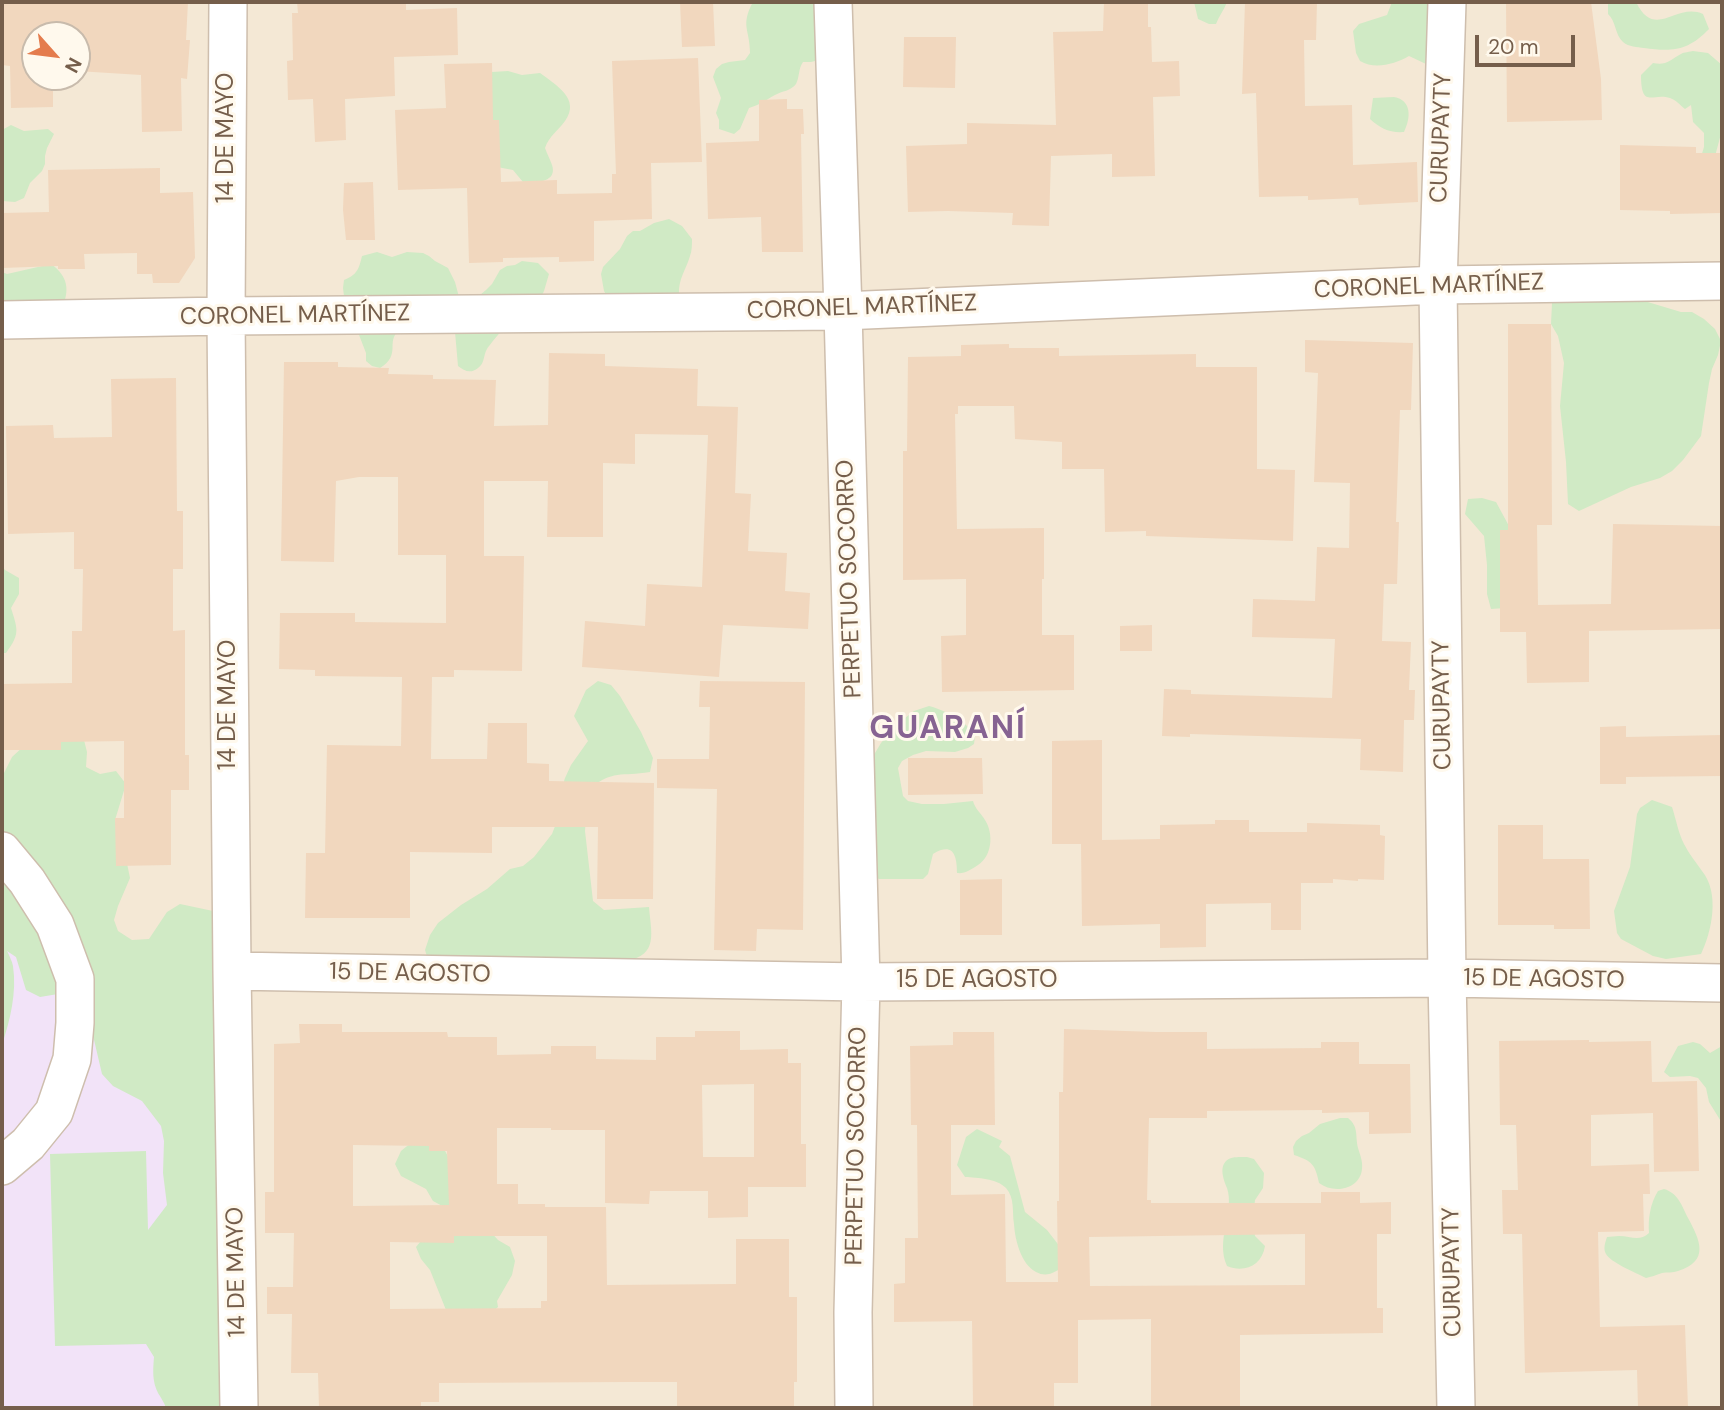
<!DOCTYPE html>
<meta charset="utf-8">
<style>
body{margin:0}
#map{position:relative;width:1724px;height:1410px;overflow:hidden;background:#fcf5e6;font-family:"DM Sans",sans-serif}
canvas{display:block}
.frame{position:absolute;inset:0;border:4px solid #755e4b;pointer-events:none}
.north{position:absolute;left:21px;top:21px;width:70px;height:70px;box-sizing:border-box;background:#fff9ed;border:2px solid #c8bbac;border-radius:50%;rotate:118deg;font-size:19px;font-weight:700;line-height:28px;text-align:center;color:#755e4b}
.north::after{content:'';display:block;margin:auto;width:24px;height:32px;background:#e47c4d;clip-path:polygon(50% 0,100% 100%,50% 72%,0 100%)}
.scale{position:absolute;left:1475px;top:35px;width:100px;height:32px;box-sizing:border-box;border:4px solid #755e4b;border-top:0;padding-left:9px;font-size:21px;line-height:24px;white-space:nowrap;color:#755e4b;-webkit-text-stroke:5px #fff9ed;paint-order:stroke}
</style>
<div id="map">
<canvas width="1724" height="1410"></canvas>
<div class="frame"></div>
<div class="north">N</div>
<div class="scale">20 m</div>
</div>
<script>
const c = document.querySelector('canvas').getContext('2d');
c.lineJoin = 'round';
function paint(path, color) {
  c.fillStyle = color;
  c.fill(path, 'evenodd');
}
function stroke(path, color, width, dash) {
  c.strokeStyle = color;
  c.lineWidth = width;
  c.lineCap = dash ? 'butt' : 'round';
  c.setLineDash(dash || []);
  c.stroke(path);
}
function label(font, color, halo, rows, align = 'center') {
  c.font = font + ' "DM Sans",sans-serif';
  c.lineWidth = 6;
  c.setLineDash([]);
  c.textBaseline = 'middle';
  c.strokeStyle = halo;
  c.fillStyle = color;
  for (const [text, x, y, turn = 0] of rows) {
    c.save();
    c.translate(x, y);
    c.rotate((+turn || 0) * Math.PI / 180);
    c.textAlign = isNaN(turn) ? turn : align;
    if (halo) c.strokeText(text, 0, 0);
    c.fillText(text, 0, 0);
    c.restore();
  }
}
paint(new Path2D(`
 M 2,2 L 1722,2 L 1722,1408 L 2,1408 ZM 35,35 L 77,35 L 77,77 L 35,77 Z`), '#f4e8d5');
paint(new Path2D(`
 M 2,811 L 132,950 L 187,954 L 190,1408 L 2,1408 Z`), '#f2e3f8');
paint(new Path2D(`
 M 753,2 L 826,2 L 819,60 L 811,62 L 803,62 C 798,69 800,76 796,84 C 791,91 782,91 775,95 C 766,100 759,105 749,108 L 740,129 L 734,134 L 719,129 L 719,120 L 716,113 L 721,98 L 713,77 L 716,69 L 722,64 L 729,62 L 745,60 L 750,53 C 750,29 740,26 753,2 Z
 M 1194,2 L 1227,2 C 1224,10 1219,16 1216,24 L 1209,24 L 1198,19 Z
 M 1392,2 L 1444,2 L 1437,59 L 1426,64 L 1409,56 C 1395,64 1375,70 1360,61 L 1356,53 L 1353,31 L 1359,24 L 1387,15 Z
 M 1608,2 L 1636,2 C 1655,41 1676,2 1703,14 L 1709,29 C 1688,51 1672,52 1644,48 C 1637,47 1629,47 1623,42 C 1615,35 1616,21 1608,14 Z
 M 1693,51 L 1708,53 L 1722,65 L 1722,130 L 1714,160 L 1700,160 L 1704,147 L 1704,133 L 1693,122 L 1691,105 L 1685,109 C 1680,105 1676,100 1670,98 C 1653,92 1641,110 1641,75 L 1653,63 C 1666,66 1670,60 1681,54 C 1684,52 1690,52 1693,51 Z
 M 508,71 L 522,75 L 540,73 C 556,85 581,99 565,121 C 558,131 549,136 545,148 C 547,154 550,159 552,165 C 558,183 534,183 523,182 L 513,170 L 497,167 L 486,77 L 492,72 Z
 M 1394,97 C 1412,100 1411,118 1404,132 C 1389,133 1380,128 1370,119 L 1373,98 Z
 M 11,125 L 24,131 L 48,129 L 54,134 L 47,148 L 45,156 L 45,164 L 42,171 L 30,183 L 24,198 L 15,202 L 2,201 L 2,130 Z
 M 669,219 L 682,226 L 692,239 C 692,244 692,251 690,256 C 686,270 678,279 679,295 L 615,311 L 604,291 L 601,274 L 603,267 L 620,249 L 627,236 L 633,231 L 640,231 L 654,223 Z
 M 377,252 L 392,257 L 407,252 L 423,253 L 429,256 L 435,261 L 448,268 L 455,282 L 459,297 L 474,300 L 486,290 L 492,284 L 500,270 L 507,266 L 515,265 L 522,261 L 538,263 L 549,274 L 544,291 L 537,306 C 530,309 522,311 516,315 C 513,317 490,344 487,349 C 483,356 485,363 478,368 C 471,374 464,371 458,366 L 455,332 L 399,330 C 385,343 402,354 380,368 L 372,366 L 366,361 L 366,353 L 344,296 L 343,288 L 344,280 C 357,275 359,269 362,256 Z
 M 51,264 C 68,276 70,290 62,308 L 2,317 L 2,272 L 7,274 Z
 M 1561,293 L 1641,300 L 1681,312 L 1692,312 L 1704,319 L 1715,329 L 1721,341 L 1718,355 L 1712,369 L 1709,383 L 1701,436 L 1683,460 L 1672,471 L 1660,478 L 1631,487 L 1579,511 L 1568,504 L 1566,462 L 1560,406 L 1564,363 L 1558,336 L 1551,324 L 1552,303 Z
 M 1482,498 L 1496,502 L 1516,539 L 1505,608 L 1491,609 L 1487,594 L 1487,565 L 1484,536 L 1465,514 L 1468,499 Z
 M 2,566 L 5,570 L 19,578 L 19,594 L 11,608 C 18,630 20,634 6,653 L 2,653 Z
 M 598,681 L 611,685 L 620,696 L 641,732 L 653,758 L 650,772 C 621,777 613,769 588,790 L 585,831 L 593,901 L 604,910 L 649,907 C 651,933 659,955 626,961 L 429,963 L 425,950 L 430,935 L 438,923 L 461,905 L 487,889 L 510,869 L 523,866 L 534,857 L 552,834 L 557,821 L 556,806 L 565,778 L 571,765 L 588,741 L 574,716 L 586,690 Z
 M 929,706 C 944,710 967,721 975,736 L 974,744 L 968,748 L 955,752 L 926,751 L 913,755 L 902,761 L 898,768 L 903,796 L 908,801 L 922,804 L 944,804 L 973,801 C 975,809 981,813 985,820 C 994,834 992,856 978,865 C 970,870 965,874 957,873 C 957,855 953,842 933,854 L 928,874 L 923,879 L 879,879 L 868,872 L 869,763 L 881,743 L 896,725 L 914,711 Z
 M 83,736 L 87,752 L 86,767 L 100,774 L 116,771 L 126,784 L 115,820 L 124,849 L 130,878 L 118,906 L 114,920 L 118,931 L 132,940 L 149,939 L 167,912 L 180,904 L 213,911 L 232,919 L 227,1408 L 166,1408 C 164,1402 161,1398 158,1393 C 152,1381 153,1370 154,1357 L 146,1344 L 55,1346 L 50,1154 L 146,1151 L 148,1230 L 167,1205 L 163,1173 L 164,1141 L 161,1126 L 142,1101 L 113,1086 L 102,1074 L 91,1027 L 64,993 L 40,997 L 26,990 L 16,957 L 7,951 C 9,955 12,961 13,966 C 17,993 10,1020 2,1045 L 2,777 L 12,757 L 24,746 Z
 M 1652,800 L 1672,807 C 1676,819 1678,832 1684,844 C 1689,854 1696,862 1702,871 C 1720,893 1712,931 1701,954 L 1666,959 L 1653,956 L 1621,939 L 1617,933 L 1614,911 L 1630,867 L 1637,814 L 1640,808 Z
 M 1693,1042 L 1700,1044 L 1710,1053 L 1722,1046 L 1722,1123 L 1709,1102 L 1706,1088 L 1698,1078 L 1690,1076 L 1670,1077 L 1664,1072 L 1678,1046 Z
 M 1340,1118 L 1348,1118 C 1359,1127 1355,1135 1358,1148 C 1360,1155 1363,1161 1362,1169 C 1360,1190 1333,1194 1319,1183 C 1315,1164 1312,1161 1294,1155 L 1293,1147 L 1296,1141 L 1302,1136 L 1309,1133 L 1320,1124 Z
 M 977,1129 L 1002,1141 L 999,1147 L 1010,1156 L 1025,1212 L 1047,1230 L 1064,1252 L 1065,1265 C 1056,1272 1047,1278 1036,1272 C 1021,1264 1015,1240 1014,1224 C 1012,1212 1015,1198 1006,1188 C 996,1178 978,1178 965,1177 L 957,1165 L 966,1137 Z
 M 412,1142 L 443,1147 L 456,1172 L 474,1194 L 446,1208 L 433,1201 L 426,1189 L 401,1176 L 395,1164 L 401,1151 Z
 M 1247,1157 L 1254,1159 L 1264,1173 L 1263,1188 L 1255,1200 L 1253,1221 L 1255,1236 L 1265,1246 C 1262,1266 1244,1273 1227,1266 C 1215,1240 1235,1211 1227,1188 C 1224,1181 1219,1168 1226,1161 C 1230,1156 1241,1157 1247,1157 Z
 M 1664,1189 C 1678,1193 1682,1206 1688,1218 C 1700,1240 1710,1261 1678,1271 C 1673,1273 1667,1272 1662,1273 C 1656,1275 1651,1277 1646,1278 C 1636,1273 1610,1262 1606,1254 C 1603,1249 1605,1243 1607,1237 C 1611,1237 1615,1236 1619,1236 C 1631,1236 1639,1242 1649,1233 C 1648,1219 1650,1204 1658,1191 Z
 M 479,1219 L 498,1240 L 510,1247 L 515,1261 L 512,1275 L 497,1301 L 498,1307 L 486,1317 L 446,1310 L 430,1270 L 421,1259 L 416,1247 L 425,1236 Z`), '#d0eac5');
paint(new Path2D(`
 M 2,2 L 188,2 L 186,40 L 190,40 L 187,79 L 181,78 L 182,131 L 142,132 L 141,75 L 77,71 L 77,35 L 35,35 L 35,77 L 53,77 L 53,107 L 11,108 L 10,66 L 2,65 Z
 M 297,2 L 406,2 L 406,10 L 457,8 L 458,55 L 394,57 L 395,96 L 345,99 L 346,140 L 315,142 L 313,99 L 288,100 L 287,61 L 293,60 L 292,13 L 298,13 Z
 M 680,2 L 713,2 L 715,46 L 682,47 Z
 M 1104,2 L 1148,2 L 1148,27 L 1151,27 L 1152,62 L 1179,61 L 1180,96 L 1153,97 L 1155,176 L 1112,177 L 1112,154 L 1051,156 L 1049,226 L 1012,225 L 1013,213 L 948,211 L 908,212 L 906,146 L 967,144 L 967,123 L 1056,125 L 1053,32 L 1103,31 Z
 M 1245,2 L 1317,2 L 1316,40 L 1304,40 L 1305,106 L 1352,105 L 1353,165 L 1417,162 L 1418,202 L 1359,205 L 1358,198 L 1308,200 L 1308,196 L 1259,197 L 1256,93 L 1242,94 Z
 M 1506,2 L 1591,2 L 1601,79 L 1602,120 L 1507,122 Z
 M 904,37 L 956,37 L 955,88 L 903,87 Z
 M 698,58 L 702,162 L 651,163 L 652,219 L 594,221 L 594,261 L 559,262 L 559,257 L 503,258 L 503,262 L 469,263 L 467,188 L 398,190 L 395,110 L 446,108 L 444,64 L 492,63 L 493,120 L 499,120 L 501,182 L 557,180 L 557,194 L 612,193 L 612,174 L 616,174 L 612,61 Z
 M 787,99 L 787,109 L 803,109 L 804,134 L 801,134 L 803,252 L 762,252 L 761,217 L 708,219 L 706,143 L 759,141 L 759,100 Z
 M 1620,145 L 1696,147 L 1696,153 L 1722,153 L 1722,213 L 1670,214 L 1670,211 L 1620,210 Z
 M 160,168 L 160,193 L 193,192 L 195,258 L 179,283 L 153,283 L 152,274 L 137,274 L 137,253 L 84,254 L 85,269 L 58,269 L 58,266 L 2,268 L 2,213 L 49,212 L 48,170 Z
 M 373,182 L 375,240 L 346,240 L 343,210 L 344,183 Z
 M 1508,324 L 1551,324 L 1552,525 L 1537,525 L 1538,605 L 1611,604 L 1613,524 L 1722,526 L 1722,629 L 1589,631 L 1589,682 L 1527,683 L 1526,632 L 1500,632 L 1500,530 L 1508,530 Z
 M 1305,340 L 1413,343 L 1411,410 L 1400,410 L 1396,522 L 1399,522 L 1397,584 L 1384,584 L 1382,641 L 1411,642 L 1409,690 L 1415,690 L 1414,720 L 1404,720 L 1403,772 L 1360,770 L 1361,739 L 1190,734 L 1190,737 L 1162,736 L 1164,689 L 1191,690 L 1191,694 L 1332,698 L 1335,639 L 1252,637 L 1253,599 L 1315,601 L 1317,547 L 1349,548 L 1350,483 L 1314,482 L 1318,373 L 1305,372 Z
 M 1009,344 L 1009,348 L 1059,348 L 1059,356 L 1196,354 L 1196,367 L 1257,367 L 1257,469 L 1295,470 L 1293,541 L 1146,536 L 1146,531 L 1105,532 L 1104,469 L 1062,469 L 1062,442 L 1015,439 L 1014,406 L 958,406 L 958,414 L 955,414 L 957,529 L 1044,528 L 1044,579 L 1042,579 L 1042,635 L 1074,635 L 1074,690 L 942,692 L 941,636 L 966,635 L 966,579 L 903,580 L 903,451 L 907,451 L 908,357 L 961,356 L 961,345 Z
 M 549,353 L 605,354 L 605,366 L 698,369 L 697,406 L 738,407 L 735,493 L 751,494 L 748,551 L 787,553 L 785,591 L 810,593 L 808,629 L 723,625 L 719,677 L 582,667 L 585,621 L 645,626 L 647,584 L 702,587 L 708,435 L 635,434 L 635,464 L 603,463 L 603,537 L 547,537 L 548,481 L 484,481 L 484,556 L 524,556 L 522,671 L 454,670 L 454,677 L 432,677 L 431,759 L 487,759 L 488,723 L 527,723 L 527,763 L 549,764 L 549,781 L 654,783 L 653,899 L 597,899 L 598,827 L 492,827 L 492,853 L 410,852 L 410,918 L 305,918 L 306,853 L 325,853 L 327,745 L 401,746 L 402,677 L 315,676 L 315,670 L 279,669 L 280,613 L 355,613 L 355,622 L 446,623 L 446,555 L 398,555 L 398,477 L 359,477 L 336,481 L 334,562 L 281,561 L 284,362 L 338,362 L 338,367 L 389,368 L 388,374 L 433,375 L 433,379 L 496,380 L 494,426 L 548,425 Z
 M 176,378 L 177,511 L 183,511 L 183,569 L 173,569 L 173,631 L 185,630 L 185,755 L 189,755 L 189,790 L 171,790 L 171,865 L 116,866 L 115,818 L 124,818 L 124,741 L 61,742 L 61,750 L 2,750 L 2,684 L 72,683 L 72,631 L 82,631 L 83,569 L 74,569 L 74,532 L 8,534 L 6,426 L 53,425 L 54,438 L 112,437 L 111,379 Z
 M 1152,625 L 1152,651 L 1120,651 L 1120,626 Z
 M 700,681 L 805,682 L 803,930 L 757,929 L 756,951 L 714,950 L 717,789 L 657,788 L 657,759 L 709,759 L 710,707 L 699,707 Z
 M 1626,726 L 1626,737 L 1722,735 L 1722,776 L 1626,777 L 1626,784 L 1600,784 L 1600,727 Z
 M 1102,740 L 1102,840 L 1160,839 L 1160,825 L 1215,824 L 1215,820 L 1249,820 L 1249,832 L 1307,832 L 1307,823 L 1380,825 L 1380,835 L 1385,836 L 1384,880 L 1358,879 L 1358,881 L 1333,879 L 1333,883 L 1301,883 L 1301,930 L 1271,930 L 1271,903 L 1206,904 L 1206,947 L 1160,948 L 1160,924 L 1082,926 L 1081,844 L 1052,844 L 1052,741 Z
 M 908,758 L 982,758 L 983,794 L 908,795 Z
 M 1498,825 L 1543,825 L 1543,859 L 1589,859 L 1590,929 L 1554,929 L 1554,925 L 1498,925 Z
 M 1002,879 L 1002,935 L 960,935 L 960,880 Z
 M 299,1024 L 342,1024 L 342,1032 L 447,1032 L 448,1037 L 497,1037 L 497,1055 L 551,1054 L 551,1046 L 596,1046 L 596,1059 L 656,1060 L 656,1037 L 695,1037 L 695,1031 L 740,1031 L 740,1050 L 788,1049 L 788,1063 L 801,1063 L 801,1144 L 806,1144 L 806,1187 L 748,1187 L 748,1217 L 708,1218 L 708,1191 L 650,1191 L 649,1204 L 605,1203 L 605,1130 L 551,1130 L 551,1128 L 497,1128 L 497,1184 L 518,1184 L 518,1204 L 545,1204 L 545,1207 L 606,1207 L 607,1285 L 736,1284 L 736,1239 L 789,1239 L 789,1297 L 797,1297 L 797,1382 L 794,1382 L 794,1408 L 677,1408 L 677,1382 L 629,1382 L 439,1383 L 439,1402 L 421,1402 L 421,1408 L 319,1408 L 318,1373 L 291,1373 L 292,1314 L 267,1314 L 267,1287 L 293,1287 L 294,1233 L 265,1233 L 265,1192 L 274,1192 L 274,1044 L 300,1043 ZM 754,1084 L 754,1157 L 703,1157 L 702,1085 ZM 353,1145 L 429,1146 L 429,1151 L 447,1151 L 449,1205 L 353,1206 ZM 454,1236 L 547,1236 L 547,1301 L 541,1301 L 541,1308 L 390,1309 L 390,1242 L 454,1243 Z
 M 1064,1029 L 1156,1032 L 1207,1032 L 1207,1049 L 1321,1048 L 1321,1042 L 1359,1042 L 1359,1064 L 1410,1064 L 1411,1133 L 1369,1134 L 1369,1112 L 1322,1113 L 1322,1110 L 1207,1111 L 1207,1118 L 1149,1118 L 1147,1200 L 1151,1200 L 1151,1203 L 1321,1203 L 1321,1192 L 1360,1192 L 1360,1203 L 1391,1202 L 1391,1234 L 1377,1234 L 1377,1308 L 1383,1308 L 1383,1333 L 1240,1335 L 1240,1408 L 1151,1408 L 1151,1319 L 1078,1320 L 1078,1383 L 1054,1383 L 1054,1408 L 973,1408 L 972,1321 L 894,1322 L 894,1284 L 905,1283 L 905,1238 L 918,1238 L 917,1125 L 911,1125 L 910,1046 L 953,1045 L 953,1032 L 994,1032 L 995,1125 L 951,1125 L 951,1195 L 1005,1194 L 1006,1282 L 1058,1282 L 1057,1201 L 1059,1201 L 1059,1092 L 1063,1092 ZM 1305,1234 L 1305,1285 L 1090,1286 L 1089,1237 Z
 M 1589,1040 L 1589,1042 L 1651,1041 L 1652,1082 L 1697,1081 L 1699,1171 L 1654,1172 L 1653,1113 L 1591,1115 L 1591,1166 L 1649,1164 L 1650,1194 L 1643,1194 L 1644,1231 L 1598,1232 L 1600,1327 L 1685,1325 L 1688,1408 L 1638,1408 L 1637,1370 L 1525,1373 L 1522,1234 L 1503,1234 L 1502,1190 L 1518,1190 L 1516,1125 L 1500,1125 L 1499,1041 Z`), '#f1d7be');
const minor = new Path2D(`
 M 228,2 L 226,316 L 232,971 L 239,1408
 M 833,2 L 843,311 L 861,982 L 853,1312 L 854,1408
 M 1447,2 L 1438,285 L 1447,978 L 1456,1408
 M 2,320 L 226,316 L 843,311 L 1438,285 L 1722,281
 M 2,851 L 27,881 L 55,925 L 75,979 L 75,1023 L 72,1059 L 54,1112 L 28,1144 L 2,1166
 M 232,971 L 861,982 L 1447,978 L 1722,983`);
stroke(minor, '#cebead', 40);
stroke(minor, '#fff', 37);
label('24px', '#755e4b', '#fff9ed', [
 ["14 DE MAYO",227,138,-90],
 ["CURUPAYTY",1442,138,-88],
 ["CORONEL MARTÍNEZ",1429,287,-2],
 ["CORONEL MARTÍNEZ",862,308,-2],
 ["CORONEL MARTÍNEZ",295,316,-1],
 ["PERPETUO SOCORRO",850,579,-92],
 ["14 DE MAYO",229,705,-90],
 ["CURUPAYTY",1443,705,-91],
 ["15 DE AGOSTO",410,974,1],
 ["15 DE AGOSTO",1544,980,1],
 ["15 DE AGOSTO",977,981],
 ["PERPETUO SOCORRO",857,1146,-89],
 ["14 DE MAYO",237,1272,-91],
 ["CURUPAYTY",1453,1272,-91]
]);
c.letterSpacing = '2px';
label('bold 32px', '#866392', '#fff9ed', [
 ["GUARANÍ",948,730]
]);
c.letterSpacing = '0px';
</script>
